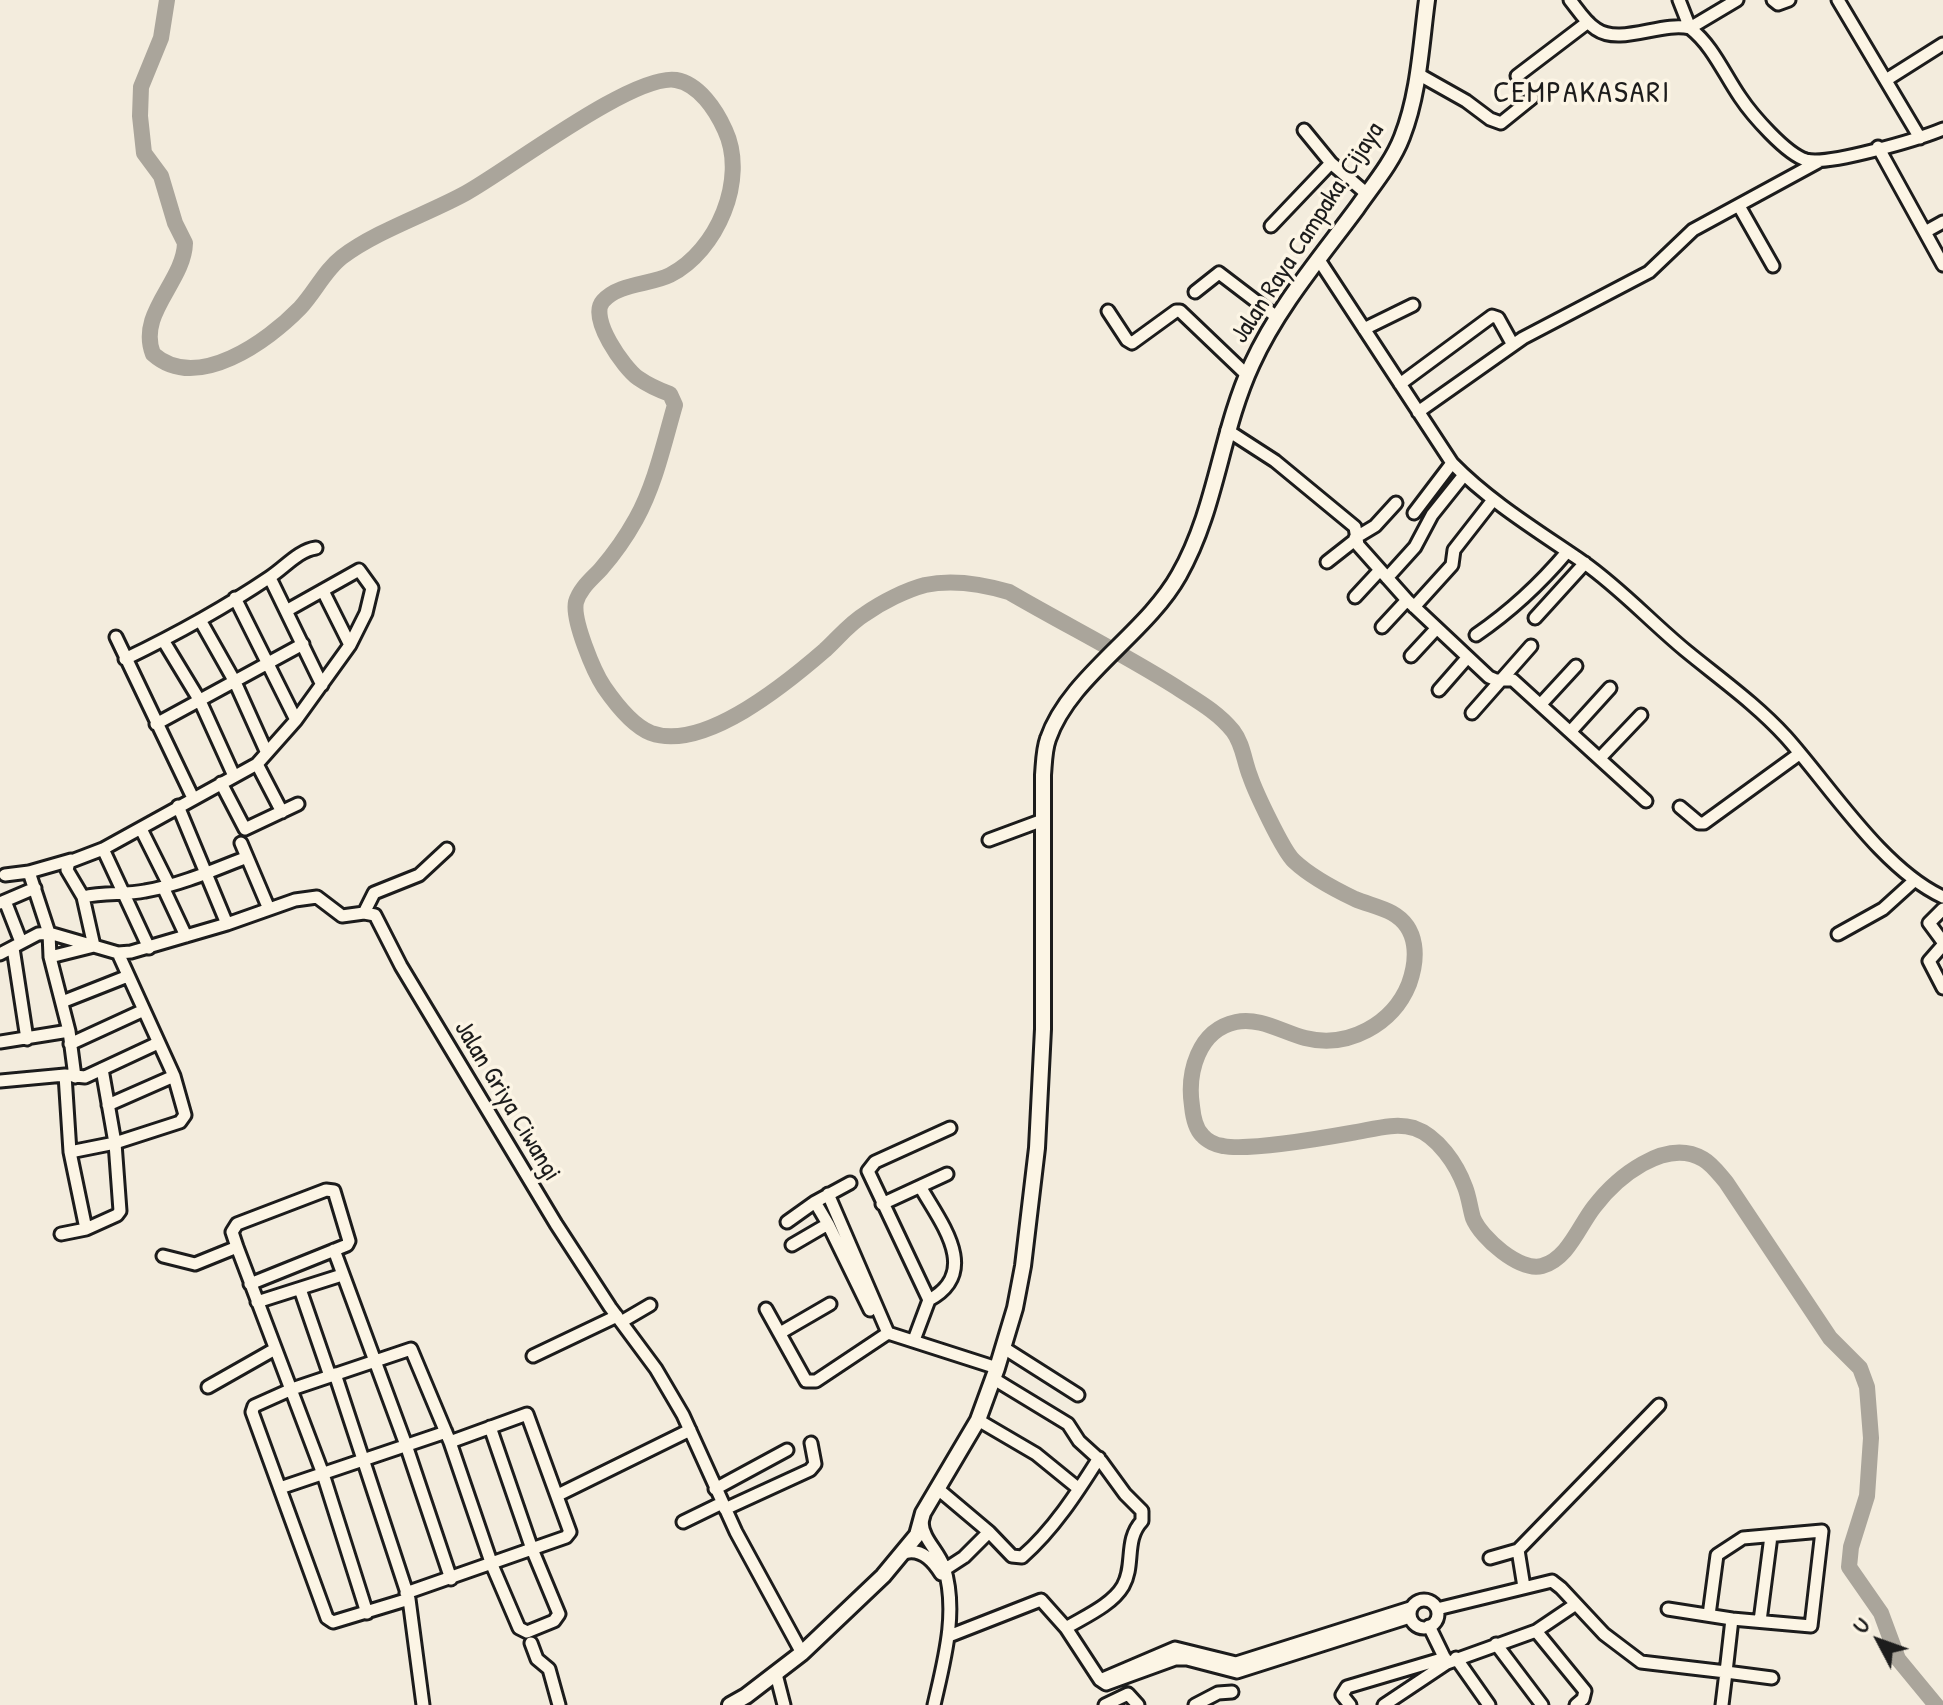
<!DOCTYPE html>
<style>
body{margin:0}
#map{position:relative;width:1943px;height:1705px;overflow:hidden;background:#f3ecdd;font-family:"Patrick Hand",sans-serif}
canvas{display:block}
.north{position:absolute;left:1839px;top:1601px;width:80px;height:80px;-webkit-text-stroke:6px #fcf5e5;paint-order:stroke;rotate:311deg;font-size:22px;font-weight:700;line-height:32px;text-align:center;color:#1c1c1c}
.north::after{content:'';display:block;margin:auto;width:28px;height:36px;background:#1c1c1c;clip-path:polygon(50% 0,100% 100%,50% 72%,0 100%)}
</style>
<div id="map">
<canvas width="1943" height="1705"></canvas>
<div class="north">U</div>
</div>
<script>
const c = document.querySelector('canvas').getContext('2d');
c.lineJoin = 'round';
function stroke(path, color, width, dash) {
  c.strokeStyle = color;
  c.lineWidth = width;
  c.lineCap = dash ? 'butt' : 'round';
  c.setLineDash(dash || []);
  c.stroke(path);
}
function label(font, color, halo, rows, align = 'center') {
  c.font = font + ' "Patrick Hand",sans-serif';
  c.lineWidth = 7;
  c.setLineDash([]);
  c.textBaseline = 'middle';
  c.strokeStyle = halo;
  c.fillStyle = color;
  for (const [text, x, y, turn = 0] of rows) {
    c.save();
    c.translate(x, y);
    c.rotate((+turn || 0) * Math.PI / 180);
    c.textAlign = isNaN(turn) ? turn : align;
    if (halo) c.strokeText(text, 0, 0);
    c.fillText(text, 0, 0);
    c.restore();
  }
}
stroke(new Path2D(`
 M 167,0 L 161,38 L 141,87 L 140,116 L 144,153 L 161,176 L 175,223 L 185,243 C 184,282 137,313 153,354 C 197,393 268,341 300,308 C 315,292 325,270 342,257 C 376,231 428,214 466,193 C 508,170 634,73 676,80 C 699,84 716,110 725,130 C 748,179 717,251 670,275 C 650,285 619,283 603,301 C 588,318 624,368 638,378 C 648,385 659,390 670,394 L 675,405 C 664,443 655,485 636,519 C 626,537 614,554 601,569 C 592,579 580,588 576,602 C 572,620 594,672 604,687 C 615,703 633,726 651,733 C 704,752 787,683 825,650 C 838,638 850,623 865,614 C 882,602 906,590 925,585 C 953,579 982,584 1009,592 C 1064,624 1122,653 1176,687 C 1196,700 1218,712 1233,731 C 1243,744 1244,761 1250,776 C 1255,791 1283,851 1294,861 C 1311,877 1334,889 1355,899 C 1367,904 1381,907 1392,913 C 1419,928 1418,959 1409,984 C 1393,1024 1348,1049 1305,1038 C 1282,1032 1260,1017 1236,1022 C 1198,1030 1187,1073 1192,1106 C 1193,1116 1195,1128 1202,1135 C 1207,1141 1216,1145 1223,1146 C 1248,1151 1323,1138 1351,1133 C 1371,1130 1394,1122 1414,1128 C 1438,1136 1457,1165 1465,1187 C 1469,1197 1470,1208 1473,1218 C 1481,1238 1520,1272 1542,1266 C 1568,1259 1579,1226 1594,1207 C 1616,1178 1665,1137 1703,1159 C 1712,1164 1719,1174 1726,1182 L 1830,1338 L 1860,1368 L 1867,1387 L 1871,1438 L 1867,1496 L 1851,1547 L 1849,1567 L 1881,1613 L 1898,1659 L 1936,1705`), '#aaa59b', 16);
const minor = new Path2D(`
 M 1570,0 C 1578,10 1585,22 1596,29 C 1620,46 1662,21 1690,28 C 1713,46 1724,74 1740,97 C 1752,115 1786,154 1806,160 C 1828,166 1919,139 1943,129
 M 1679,0 L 1690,28 L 1737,0
 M 1773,0 L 1778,4 L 1789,0
 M 1838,0 L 1920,138
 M 1418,74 L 1466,101 L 1490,119 L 1501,123 L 1532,98
 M 1517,76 L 1588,22
 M 1886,80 L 1943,44
 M 1304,130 L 1331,163 L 1367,194
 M 1878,147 L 1943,265
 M 1739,206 L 1773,266
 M 1271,226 L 1331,163
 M 1925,232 L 1943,222
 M 1319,260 L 1452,463 C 1490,502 1538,531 1583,562 C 1620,588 1650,621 1685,650 C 1719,678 1756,704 1786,737 C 1830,786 1882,869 1943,897
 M 1195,292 L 1219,273 L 1278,318
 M 1108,311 L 1127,340 L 1132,343 L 1176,311 L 1180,311 L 1247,375
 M 1364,329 L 1413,305
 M 1400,384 L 1492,316 L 1498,318 L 1513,345
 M 1418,412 L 1523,338 L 1649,272 L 1693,230 L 1818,162
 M 1227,430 L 1275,461 L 1355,527 L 1358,545 L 1407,600 L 1489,677 L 1496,680 L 1513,680 L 1646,801
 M 1414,513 L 1452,463
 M 1355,538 L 1375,526 L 1396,503
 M 1327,562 L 1355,540
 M 270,578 L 322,685
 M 1387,578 L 1415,547 L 1432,515 L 1464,475
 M 323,591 L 350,645
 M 1355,597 L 1380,570
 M 235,598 L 296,720
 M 1414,607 L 1452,565 L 1454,550 L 1493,500
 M 1535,618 L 1585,563
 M 200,620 L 235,682 L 266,751
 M 1382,627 L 1407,600
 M 1476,635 C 1511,611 1540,584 1567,552
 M 116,637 L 193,798
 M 163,640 L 200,701 L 234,776
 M 1411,656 L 1436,629
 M 125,659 C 175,635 224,608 270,577 C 284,568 299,550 316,548
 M 1439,690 L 1467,658
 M 1541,704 L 1576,666
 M 1472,713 L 1531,646
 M 156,724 L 303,644
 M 1571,731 L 1610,688
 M 1600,758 L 1641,715
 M 257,764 L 282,812
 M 221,783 L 245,829 L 298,804
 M 178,806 L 227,924
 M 1680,807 L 1699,823 L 1704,823 L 1799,754
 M 141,829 L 169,885
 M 989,840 L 1043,820
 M 241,843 L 269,909
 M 103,849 L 149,948
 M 29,872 L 49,933 L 50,957 L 69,1031 L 75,1077
 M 5,875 L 29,872 L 71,860
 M 163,887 L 186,936
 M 83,897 C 104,892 125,895 145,891 C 180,885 214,870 247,857
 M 5,901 L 21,942
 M 0,903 L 35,888
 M 1943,909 L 1929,923 L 1943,942
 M 364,913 L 374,893 L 419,875 L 447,849
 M 1838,934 L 1883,909 L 1915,880
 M 1943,945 L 1929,961 L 1943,988
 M 13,948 L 27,1039
 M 0,954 L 38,934 L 49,933 L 118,953 L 131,952 L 227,924 L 295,900 L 317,897 L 342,916 L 364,913 L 375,915 L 401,966 L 556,1224 L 610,1307 L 656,1369 L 683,1415 L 736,1532 L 802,1653
 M 50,957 L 94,946 L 83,897 L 67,870 L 69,862 L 103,849 L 257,764 L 296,720 L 350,645 L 366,613 L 372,588 L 359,570 L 286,611
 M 62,1002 L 128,976
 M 0,1042 L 69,1031
 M 70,1044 L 144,1010
 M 65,1075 L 70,1152 L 86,1229
 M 0,1081 L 65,1075 L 85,1077 L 158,1043
 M 108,1105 L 174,1076
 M 70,1152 L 115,1143 L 180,1122 L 185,1115 L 174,1076 L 118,953
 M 921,1188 C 941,1223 981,1272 929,1300
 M 828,1194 L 888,1333
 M 815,1202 L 828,1224 L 870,1310
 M 882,1204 L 947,1174
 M 787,1222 L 815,1202 L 850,1183
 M 61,1234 L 86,1229 L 117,1215 L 120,1211 L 115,1143 L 102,1069
 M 792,1245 L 828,1224
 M 334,1250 L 406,1445 L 451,1579
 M 163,1256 L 195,1264 L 237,1247
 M 250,1284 L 347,1245 L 349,1241 L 334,1191 L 326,1190 L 237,1224 L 232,1232 L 237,1247 L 323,1474 L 367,1613
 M 300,1289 L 330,1376
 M 257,1302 L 342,1275
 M 766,1309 L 806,1381 L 816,1381 L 888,1333 L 997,1368
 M 621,1322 L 650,1305
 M 780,1333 L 830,1304
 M 914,1340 L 929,1300 L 868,1171 L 875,1162 L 950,1128
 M 1004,1348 L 1078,1395
 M 533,1356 L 617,1316
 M 335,1374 L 409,1599 L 423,1705
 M 994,1379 L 1068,1424 L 1079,1441 L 1101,1461 L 1125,1494 L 1142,1511 L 1142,1521 C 1124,1540 1135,1565 1123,1586 C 1112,1605 1084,1617 1066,1628
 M 208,1387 L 275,1349
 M 978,1420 L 1036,1454 L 1079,1489
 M 280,1488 L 446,1432
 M 715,1489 L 787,1450
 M 938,1489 L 989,1532 L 1012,1556 L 1022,1557 C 1053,1530 1077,1493 1099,1458
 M 558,1495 L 690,1430
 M 725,1509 L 810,1470 L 815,1464 L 811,1443
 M 683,1522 L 722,1503
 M 922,1522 C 923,1540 938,1550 944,1567 C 958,1612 944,1661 934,1705
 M 901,1554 C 919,1546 932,1559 941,1574
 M 1490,1558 L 1518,1550
 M 941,1572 L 964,1557 L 989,1532
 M 1524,1587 L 1518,1550 L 1659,1405
 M 406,1593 L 566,1537 L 570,1532 L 527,1414 L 450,1442
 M 409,1599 L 333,1622 L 327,1618 L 252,1412 L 254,1406 L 292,1389 L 411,1349 L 450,1442 L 492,1565 L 519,1628 L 527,1632 L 554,1621 L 559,1614 L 532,1549 L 490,1427
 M1410 1614a14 14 0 1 1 28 0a14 14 0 1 1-28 0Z
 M 1437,1609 L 1552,1581 L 1561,1588 L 1604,1634 L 1641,1662 L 1726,1672 L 1722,1705
 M 1668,1609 L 1732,1619
 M 1709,1615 L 1717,1555 L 1743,1538 L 1822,1531 L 1811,1626 L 1732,1619 L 1726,1672 L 1772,1678
 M 1760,1621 L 1771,1536
 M 1429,1626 L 1447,1663 L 1536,1631 L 1585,1691 L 1583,1699 L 1576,1705
 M 1536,1631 L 1576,1604
 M 949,1636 L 1041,1600 L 1066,1628 L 1100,1680 L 1106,1684 L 1175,1659 L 1187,1659 L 1237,1672 L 1410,1617
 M 531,1643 L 537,1659 L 549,1669 L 559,1705
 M 1496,1644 L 1542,1705
 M 1456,1658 L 1489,1705
 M 776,1674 L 784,1705
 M 1100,1680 L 1175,1648 L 1236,1663 L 1410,1608
 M 1105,1705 L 1128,1694 L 1138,1705
 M 1195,1705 L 1218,1693 L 1232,1692
 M 1350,1705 L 1342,1695 L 1347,1687 L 1445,1658
 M 1384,1705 L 1447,1663`);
const major = new Path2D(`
 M 730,1705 L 746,1696 L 802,1653 L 883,1576 L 917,1535 L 923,1513 L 978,1420 L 997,1368 L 1015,1308 L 1023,1266 L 1037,1148 L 1043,1029 L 1043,775 C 1044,763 1044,750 1048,739 C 1069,677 1146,634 1179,575 C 1217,508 1220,433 1252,364 C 1278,307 1320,258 1357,208 C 1373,185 1392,163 1402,137 C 1419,94 1421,45 1427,0`);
stroke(minor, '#1c1c1c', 17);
stroke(major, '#1c1c1c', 20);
stroke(minor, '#fcf5e5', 11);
stroke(major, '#fcf5e5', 14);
label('26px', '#1c1c1c', '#fcf5e5', [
 ["Jalan Raya Campaka, Cijaya",1308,233,-57],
 ["Jalan Griya Ciwangi",507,1101,59]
]);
c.letterSpacing = '2px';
label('30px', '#1c1c1c', '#fcf5e5', [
 ["CEMPAKASARI",1582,94]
]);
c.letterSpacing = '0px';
</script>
